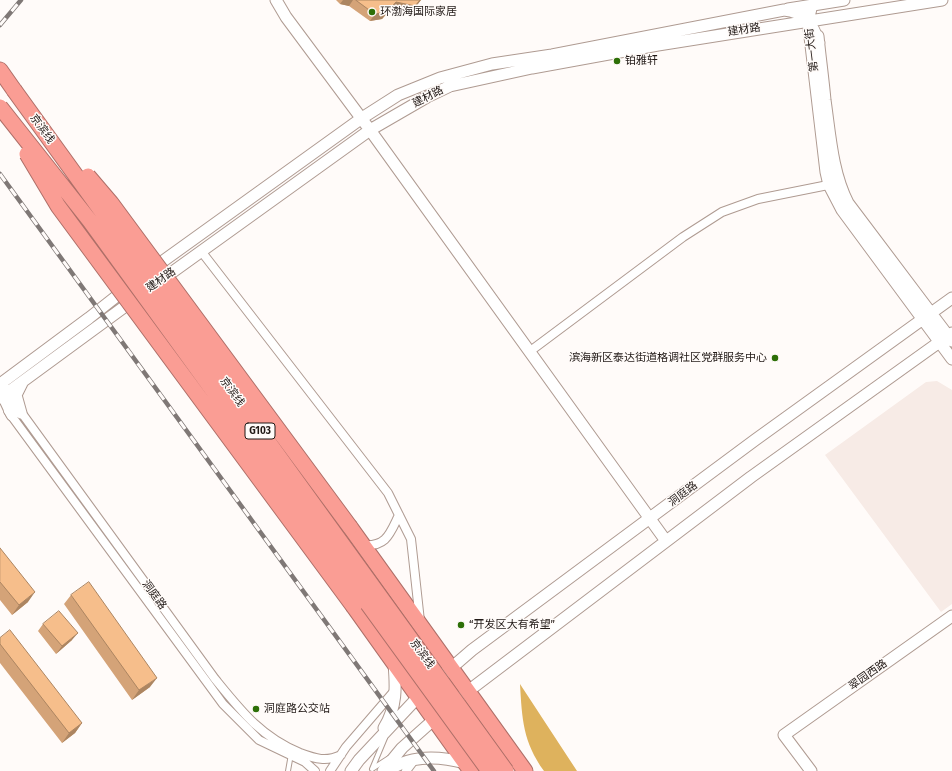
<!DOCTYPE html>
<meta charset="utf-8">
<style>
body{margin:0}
canvas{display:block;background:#fffbf9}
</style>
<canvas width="952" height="771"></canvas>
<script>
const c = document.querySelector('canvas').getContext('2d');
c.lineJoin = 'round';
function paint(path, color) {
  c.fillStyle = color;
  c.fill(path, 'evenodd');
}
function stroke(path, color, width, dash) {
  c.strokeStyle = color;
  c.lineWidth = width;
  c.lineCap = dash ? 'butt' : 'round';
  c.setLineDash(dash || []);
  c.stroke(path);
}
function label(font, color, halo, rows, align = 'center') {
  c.font = font + ' "Fira Sans","Noto Sans SC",sans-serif';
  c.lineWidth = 3;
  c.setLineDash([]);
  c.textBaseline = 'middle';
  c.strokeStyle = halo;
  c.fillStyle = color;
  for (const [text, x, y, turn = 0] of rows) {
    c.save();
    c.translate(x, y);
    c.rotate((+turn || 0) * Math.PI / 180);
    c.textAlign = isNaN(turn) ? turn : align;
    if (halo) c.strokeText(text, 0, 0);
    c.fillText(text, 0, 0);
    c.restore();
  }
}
paint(new Path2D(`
 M 937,381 L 952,390 L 952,604 L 941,612 L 825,455 L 926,382 Z`), '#f7ebe6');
paint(new Path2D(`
 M 520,684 L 577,771 L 544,771 C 523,742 522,719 520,684 Z`), '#deb25d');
const lane = new Path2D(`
 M 385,738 L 372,769 L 389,758
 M 288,771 L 291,754`);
const street = new Path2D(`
 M 201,251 L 388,493 L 411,539 L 420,621
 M 529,352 L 683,237 L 722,212 L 758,199 L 833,184
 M 5,390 L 215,679 C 241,711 261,737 300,753 C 316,759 326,762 341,755
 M 8,411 L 223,704 L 259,740 L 305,762 L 315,771
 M 363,545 C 387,547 390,533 399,515
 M 330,771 L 346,747 L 396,689
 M 406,771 L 415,759`);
const secondary = new Path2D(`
 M 276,0 L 286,17 L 370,130 L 666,541
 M 812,5 L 808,20 L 826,172 L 829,185 L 842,210 L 952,359
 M 788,9 L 844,0
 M 818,36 C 820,57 823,78 825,100 C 830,134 832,172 848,203 L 952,341
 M 152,269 L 362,118 L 398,95 L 440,78 L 492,64 L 552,55 L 784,10 C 805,12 813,24 819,43
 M 160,281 L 370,130 L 427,97 L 450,86 L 532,68 L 658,45 L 942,0
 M 0,384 L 89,318 L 127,288
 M 4,388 L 5,400 L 12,415
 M 0,398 L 135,299
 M 21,413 L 16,395 L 22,383
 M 463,695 L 751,477 L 952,333
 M 384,728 C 397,707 396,687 394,664
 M 351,771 L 359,760 L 419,696 L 472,650 L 755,440 L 952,298
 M 383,771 L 402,748 L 439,715
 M 388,771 C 410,755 439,756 465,763
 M 811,771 L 784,735 L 952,616`);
const highway = new Path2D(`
 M 0,70 L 14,90
 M 350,527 L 525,771
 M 354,607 L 471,771`);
stroke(lane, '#af9b92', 6);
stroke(street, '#af9b92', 10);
stroke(secondary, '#af9b92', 13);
stroke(highway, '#ae6f68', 17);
stroke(lane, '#fff', 4);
stroke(street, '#fff', 8);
stroke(secondary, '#fff', 11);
stroke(highway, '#fa9d94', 15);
const rail = new Path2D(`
 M 0,25 L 21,0
 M 0,174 L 434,771`);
stroke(rail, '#7f7876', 4.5);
stroke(rail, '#fffbf9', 3, [9]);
const highwayBridge = new Path2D(`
 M 14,90 L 506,771
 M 0,107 L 90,221 L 489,771
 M 27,154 L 58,206 L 354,607
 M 88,176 L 111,203 L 350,527`);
stroke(highwayBridge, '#ae6f68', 17, []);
stroke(highwayBridge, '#fa9d94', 15);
paint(new Path2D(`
 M 336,0 L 421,0 L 410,14 L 390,10 L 382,19 L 370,21 L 349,6 L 340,4 Z
 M 0,548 L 28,602 L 12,615 L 0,600 Z
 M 71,595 L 150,687 L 132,700 L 64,604 Z
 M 43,624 L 72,640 L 56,654 L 38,631 Z
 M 0,638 L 82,723 L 75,733 L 62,743 L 0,663 Z`), '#d4a378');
paint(new Path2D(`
 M 343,0 L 353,0 L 349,6 L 340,4 Z
 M 421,0 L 410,14 L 390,10 L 382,19 L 370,21 L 375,14 L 396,2 Z
 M 35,592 L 28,602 L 12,615 L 19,605 Z
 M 78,633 L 72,640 L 56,654 L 62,646 Z
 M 157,678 L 150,687 L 132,700 L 139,690 Z
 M 82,723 L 75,733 L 62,743 L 69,733 Z`), '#ac8561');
const building = new Path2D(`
 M 356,0 L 420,0 L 415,6 L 396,2 L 387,12 L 375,14 Z
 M 0,548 L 35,592 L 19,605 L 0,582 Z
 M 89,582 L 157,678 L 139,690 L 71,595 Z
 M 59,611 L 78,633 L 62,646 L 43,624 Z
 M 10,630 L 82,723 L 69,733 L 0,644 L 0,638 Z`);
paint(building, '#f6be8b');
stroke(building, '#ac8561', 1);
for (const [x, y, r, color] of [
 [372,12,4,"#2d6f07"],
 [617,61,4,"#2d6f07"],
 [775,358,4,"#2d6f07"],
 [461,625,4,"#2d6f07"],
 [256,709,4,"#2d6f07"]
]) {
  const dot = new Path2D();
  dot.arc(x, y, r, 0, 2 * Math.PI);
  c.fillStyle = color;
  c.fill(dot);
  stroke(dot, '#fffbf9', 1.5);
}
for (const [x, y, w] of [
 [260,431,30]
]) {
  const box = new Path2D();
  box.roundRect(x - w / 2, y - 8, w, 16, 3);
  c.fillStyle = '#fffbf9';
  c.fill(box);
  stroke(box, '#211916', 1);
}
label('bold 10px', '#211916', null, [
 ["G103",260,431]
]);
label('11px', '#211916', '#fffbf9', [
 ["环渤海国际家居",380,12],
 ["铂雅轩",625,61],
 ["滨海新区泰达街道格调社区党群服务中心",767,358,"right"],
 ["“开发区大有希望”",469,625],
 ["洞庭路公交站",264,709]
], 'left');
label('11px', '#211916', '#fffbf9', [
 ["建材路",744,30,-9],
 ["第一大街",812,50,-97],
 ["建材路",428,97,-27],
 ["京滨线",42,129,54],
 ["建材路",161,280,-35],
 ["京滨线",232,392,54],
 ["洞庭路",683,494,-37],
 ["洞庭路",154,595,54],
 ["京滨线",422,654,54],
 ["翠园西路",868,675,-35]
]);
</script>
